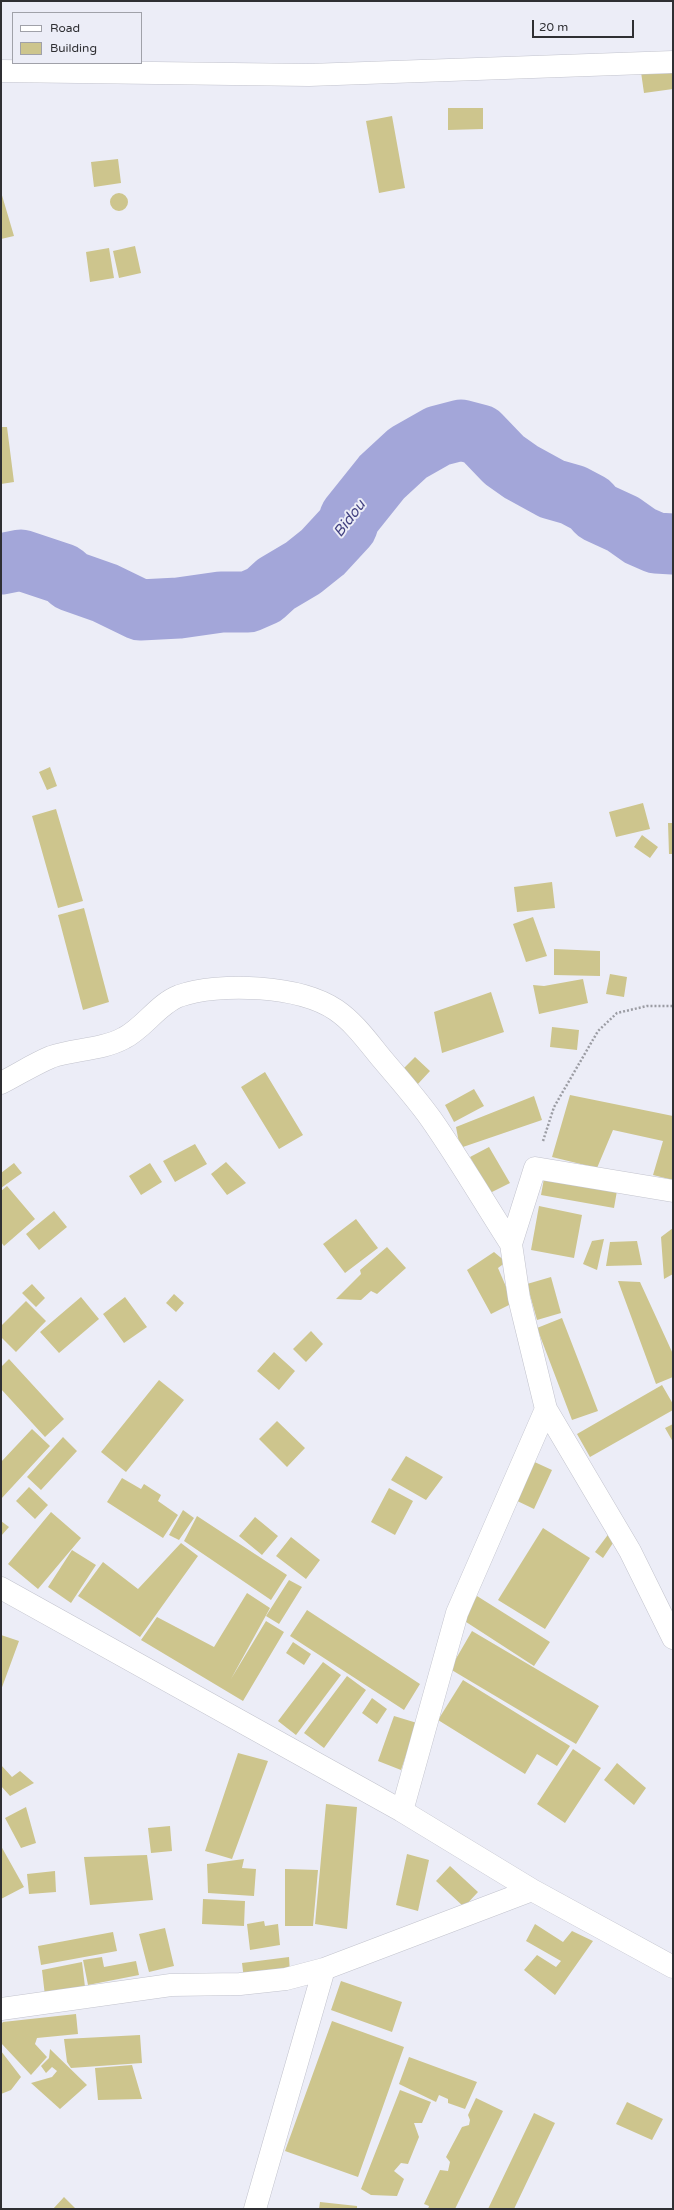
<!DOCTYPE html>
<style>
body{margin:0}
#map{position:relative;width:674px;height:2210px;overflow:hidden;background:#ecedf7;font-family:"Varela Round",sans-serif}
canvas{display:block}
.frame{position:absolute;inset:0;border:2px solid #2f2f33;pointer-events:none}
.legend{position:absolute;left:12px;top:12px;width:130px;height:52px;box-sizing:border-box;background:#ecedf7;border:1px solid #a0a1a9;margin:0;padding:5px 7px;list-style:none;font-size:12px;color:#2f2f33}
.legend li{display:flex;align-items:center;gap:8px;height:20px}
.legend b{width:20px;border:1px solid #a0a1a9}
.scale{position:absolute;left:532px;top:20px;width:102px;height:18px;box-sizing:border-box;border:2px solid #2f2f33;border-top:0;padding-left:5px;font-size:12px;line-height:14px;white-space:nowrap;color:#2f2f33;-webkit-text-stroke:3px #ecedf7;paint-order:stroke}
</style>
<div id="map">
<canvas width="674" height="2210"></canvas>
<div class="frame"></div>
<ul class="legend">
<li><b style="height:5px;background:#fff"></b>Road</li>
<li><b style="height:11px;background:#cdc58d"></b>Building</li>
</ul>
<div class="scale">20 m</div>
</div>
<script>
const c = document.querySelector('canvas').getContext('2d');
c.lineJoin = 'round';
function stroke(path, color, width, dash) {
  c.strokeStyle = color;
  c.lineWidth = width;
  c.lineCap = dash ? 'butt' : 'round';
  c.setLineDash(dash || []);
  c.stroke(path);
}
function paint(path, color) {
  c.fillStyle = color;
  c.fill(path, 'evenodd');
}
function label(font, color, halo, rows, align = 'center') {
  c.font = font + ' "Varela Round",sans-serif';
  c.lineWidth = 4;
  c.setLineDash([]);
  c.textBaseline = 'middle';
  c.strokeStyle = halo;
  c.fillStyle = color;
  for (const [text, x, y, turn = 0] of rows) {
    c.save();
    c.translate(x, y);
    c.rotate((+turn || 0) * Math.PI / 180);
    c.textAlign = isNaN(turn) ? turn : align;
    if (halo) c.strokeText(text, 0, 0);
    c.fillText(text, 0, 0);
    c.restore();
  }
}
stroke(new Path2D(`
 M 1,564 L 21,560 L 63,574 L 71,581 L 105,593 L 140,610 L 179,608 L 221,602 L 248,602 L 264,595 L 276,584 L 303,568 L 323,552 L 347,526 L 350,517 L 382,477 L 408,453 L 438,436 L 461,430 L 480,435 L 504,460 L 521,472 L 552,489 L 573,495 L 590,504 L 597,512 L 623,524 L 640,536 L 656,543 L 673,544`), '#a3a6d9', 61);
paint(new Path2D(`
 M 673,67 L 673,89 L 644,93 L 641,72 Z
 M 448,108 L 483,108 L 483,129 L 448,130 Z
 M 392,116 L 405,188 L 379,193 L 366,121 Z
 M 118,159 L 121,183 L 94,187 L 91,162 Z
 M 1,192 L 14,236 L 1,239 Z
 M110 202a9 9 0 1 1 18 0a9 9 0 1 1-18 0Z
 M 135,246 L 141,273 L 119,278 L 113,251 Z
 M 109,248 L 114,278 L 90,282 L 86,252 Z
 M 1,427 L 7,427 L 14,482 L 1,484 Z
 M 50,767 L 57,786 L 47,790 L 39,772 Z
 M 643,803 L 650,829 L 616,837 L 609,812 Z
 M 56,809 L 83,901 L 58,908 L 32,816 Z
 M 668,823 L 673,823 L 673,854 L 669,854 Z
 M 642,835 L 658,847 L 650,858 L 634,847 Z
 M 552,882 L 555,908 L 517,912 L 514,887 Z
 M 84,908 L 109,1002 L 83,1010 L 58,915 Z
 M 533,917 L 547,956 L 526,962 L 513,924 Z
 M 554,949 L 600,951 L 600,976 L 554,975 Z
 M 610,974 L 627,977 L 624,997 L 606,994 Z
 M 583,979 L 588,1003 L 539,1014 L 533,985 L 544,986 Z
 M 491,992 L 504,1032 L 442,1053 L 434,1012 Z
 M 552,1027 L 579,1030 L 577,1050 L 550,1047 Z
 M 415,1057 L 430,1071 L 417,1085 L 402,1070 Z
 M 265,1072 L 303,1135 L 279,1149 L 241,1087 Z
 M 474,1089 L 484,1106 L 454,1122 L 445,1105 Z
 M 570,1095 L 673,1116 L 673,1180 L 653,1175 L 663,1141 L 613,1130 L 597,1168 L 552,1157 Z
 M 534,1096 L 542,1120 L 460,1148 L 456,1127 Z
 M 195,1144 L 207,1164 L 175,1182 L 163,1161 Z
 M 489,1147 L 510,1183 L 490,1193 L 470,1157 Z
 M 226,1162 L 246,1183 L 227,1195 L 211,1174 Z
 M 14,1163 L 22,1173 L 1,1188 L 1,1173 Z
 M 150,1163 L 162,1182 L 141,1195 L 129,1176 Z
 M 545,1173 L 618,1185 L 614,1208 L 541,1195 Z
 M 7,1186 L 35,1219 L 4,1246 L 1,1242 L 1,1191 Z
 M 539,1206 L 582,1215 L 574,1258 L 531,1250 Z
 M 54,1211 L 67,1227 L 39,1250 L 26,1234 Z
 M 356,1219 L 378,1248 L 345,1273 L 323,1244 Z
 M 673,1228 L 673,1274 L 664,1279 L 661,1237 Z
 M 604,1239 L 597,1270 L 583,1264 L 592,1241 Z
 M 637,1241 L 642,1265 L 606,1266 L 610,1242 Z
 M 387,1247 L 406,1268 L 377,1294 L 371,1291 L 361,1300 L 336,1299 L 361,1274 L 360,1270 Z
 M 494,1252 L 506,1262 L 498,1268 L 513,1303 L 491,1314 L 467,1270 Z
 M 551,1277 L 561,1313 L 537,1320 L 527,1284 Z
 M 618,1281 L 640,1282 L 673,1354 L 673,1377 L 656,1384 Z
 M 32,1284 L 45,1298 L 36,1307 L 22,1293 Z
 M 174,1294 L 184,1303 L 176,1312 L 166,1303 Z
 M 81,1297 L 99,1319 L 59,1353 L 40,1332 Z
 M 125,1297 L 147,1327 L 124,1343 L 103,1314 Z
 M 26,1301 L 46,1321 L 16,1352 L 1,1337 L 1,1326 Z
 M 562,1318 L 598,1411 L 572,1420 L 537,1328 Z
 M 311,1331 L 323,1344 L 306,1362 L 293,1349 Z
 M 274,1352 L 295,1371 L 279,1390 L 257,1371 Z
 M 9,1359 L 64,1419 L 45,1437 L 1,1389 L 1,1367 Z
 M 159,1380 L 184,1400 L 126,1472 L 101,1452 Z
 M 662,1385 L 673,1404 L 673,1410 L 590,1457 L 577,1434 Z
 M 277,1421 L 305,1448 L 287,1467 L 259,1439 Z
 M 673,1424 L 673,1442 L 665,1428 Z
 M 32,1429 L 50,1446 L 1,1499 L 1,1462 Z
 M 63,1437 L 77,1451 L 41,1490 L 27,1477 Z
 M 406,1456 L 443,1477 L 426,1500 L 391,1480 Z
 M 528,1459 L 552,1470 L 534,1509 L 511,1498 Z
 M 122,1478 L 141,1489 L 144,1484 L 161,1495 L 158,1501 L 178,1515 L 163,1538 L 107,1502 Z
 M 29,1487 L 48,1505 L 35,1519 L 16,1501 Z
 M 389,1488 L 413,1501 L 395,1535 L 371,1522 Z
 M 183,1510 L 194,1518 L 179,1540 L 169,1535 Z
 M 51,1512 L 81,1538 L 38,1589 L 8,1564 Z
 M 197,1516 L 287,1575 L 271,1600 L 184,1541 Z
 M 255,1517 L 278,1536 L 262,1555 L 239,1536 Z
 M 1,1521 L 9,1527 L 1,1536 Z
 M 543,1528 L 590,1558 L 545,1629 L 498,1600 Z
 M 610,1532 L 617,1537 L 603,1558 L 595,1552 Z
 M 291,1537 L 320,1560 L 306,1579 L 276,1556 Z
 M 181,1543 L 198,1556 L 140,1637 L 78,1596 L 103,1562 L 138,1589 Z
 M 72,1550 L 96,1565 L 71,1603 L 48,1587 Z
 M 289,1580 L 302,1587 L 279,1624 L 266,1616 Z
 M 247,1593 L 270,1608 L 231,1679 L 266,1621 L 284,1632 L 243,1701 L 141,1640 L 157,1617 L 214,1647 Z
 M 477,1596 L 550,1642 L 534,1666 L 463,1620 Z
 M 307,1610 L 420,1684 L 404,1710 L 290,1636 Z
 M 472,1631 L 599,1706 L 576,1744 L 450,1669 Z
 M 1,1635 L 19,1641 L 1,1690 Z
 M 293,1642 L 311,1654 L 304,1665 L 286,1653 Z
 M 323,1662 L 341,1675 L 296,1735 L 278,1721 Z
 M 347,1676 L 366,1690 L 324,1748 L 304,1733 Z
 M 463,1680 L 570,1746 L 557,1766 L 537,1754 L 525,1774 L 438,1720 Z
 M 372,1698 L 387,1709 L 377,1724 L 362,1713 Z
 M 394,1716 L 417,1723 L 401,1770 L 378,1761 Z
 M 573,1749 L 601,1768 L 565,1823 L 537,1804 Z
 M 238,1753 L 268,1761 L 232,1859 L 205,1851 Z
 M 617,1763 L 646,1788 L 634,1805 L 604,1780 Z
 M 1,1765 L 12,1777 L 20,1771 L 34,1783 L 10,1796 L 1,1786 Z
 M 326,1804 L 357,1807 L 347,1929 L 315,1924 Z
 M 26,1807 L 36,1843 L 21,1848 L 5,1818 Z
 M 170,1826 L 172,1851 L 151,1853 L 148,1828 Z
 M 1,1846 L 24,1887 L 1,1899 Z
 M 407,1854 L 429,1860 L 418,1911 L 396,1905 Z
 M 147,1855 L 153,1900 L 90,1905 L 84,1857 Z
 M 244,1859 L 242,1868 L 256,1869 L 254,1896 L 208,1893 L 207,1864 Z
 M 450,1866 L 478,1892 L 464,1907 L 436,1881 Z
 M 285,1869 L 318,1870 L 313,1926 L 285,1926 Z
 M 55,1871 L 56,1892 L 29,1894 L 27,1874 Z
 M 203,1899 L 245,1901 L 244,1926 L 202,1924 Z
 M 264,1921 L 265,1926 L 278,1924 L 280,1945 L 250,1950 L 247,1924 Z
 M 535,1924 L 563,1942 L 572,1931 L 593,1941 L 555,1995 L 524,1970 L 537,1955 L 556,1967 L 561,1961 L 526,1941 Z
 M 165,1928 L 174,1966 L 149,1972 L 139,1934 Z
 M 113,1932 L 117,1951 L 41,1965 L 38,1946 Z
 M 102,1957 L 104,1967 L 136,1961 L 139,1975 L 88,1985 L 83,1960 Z
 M 289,1957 L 290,1973 L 244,1979 L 242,1963 Z
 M 82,1962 L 85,1987 L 45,1996 L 42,1970 Z
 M 341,1981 L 402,2002 L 392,2032 L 331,2010 Z
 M 76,2014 L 78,2034 L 37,2038 L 35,2044 L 47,2057 L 31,2075 L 1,2043 L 1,2024 L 3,2022 Z
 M 332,2021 L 404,2047 L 358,2177 L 285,2151 Z
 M 140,2035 L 142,2063 L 71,2068 L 67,2062 L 64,2039 Z
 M 50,2049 L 87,2085 L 60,2109 L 31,2083 L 52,2077 L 57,2071 L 52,2067 L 46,2073 L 41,2066 L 49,2058 Z
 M 1,2051 L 21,2077 L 11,2090 L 1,2094 Z
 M 409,2057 L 477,2082 L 465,2109 L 448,2103 L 448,2099 L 439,2095 L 436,2102 L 399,2084 Z
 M 132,2065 L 142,2099 L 98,2100 L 95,2068 Z
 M 400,2090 L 431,2102 L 422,2123 L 414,2123 L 419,2137 L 408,2164 L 401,2163 L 394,2171 L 404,2179 L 397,2196 L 371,2195 L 361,2189 Z
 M 476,2098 L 503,2111 L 455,2209 L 428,2209 L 429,2206 L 424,2204 L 440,2170 L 448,2171 L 450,2162 L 446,2157 L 462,2127 L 469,2125 L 470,2120 L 468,2115 Z
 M 627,2102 L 663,2119 L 652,2140 L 616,2124 Z
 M 534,2113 L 555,2123 L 514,2209 L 488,2209 Z
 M 64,2197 L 76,2209 L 53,2209 Z
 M 320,2202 L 357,2206 L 357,2209 L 319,2209 Z`), '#cdc58d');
const minor = new Path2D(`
 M 1,71 L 309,75 L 673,62
 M 1,1083 C 17,1075 34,1064 51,1057 C 74,1049 102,1050 124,1038 C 144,1028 158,1004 179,996 C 219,982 299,985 336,1010 C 355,1023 368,1042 383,1060 C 399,1079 416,1098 431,1119 C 459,1159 484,1202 511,1244
 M 673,1191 L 535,1168 L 511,1244 L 519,1298 L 546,1409 L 630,1551 L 673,1638
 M 1,1588 L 402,1811 L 532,1890 L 673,1967
 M 402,1811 L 457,1613 L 546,1409
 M 1,2009 L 171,1985 L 240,1984 L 286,1979 L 324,1969 L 532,1890
 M 255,2209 L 324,1969`);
stroke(minor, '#c2c3cd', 23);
stroke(new Path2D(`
 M 543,1141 L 554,1107 L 598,1031 L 617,1013 L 647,1006 L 673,1006`), '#9b9ca3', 2.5, [2, 2]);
stroke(minor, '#fff', 22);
label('italic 15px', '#434281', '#ecedf7', [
 ["Bidou",350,519,-53]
]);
</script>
